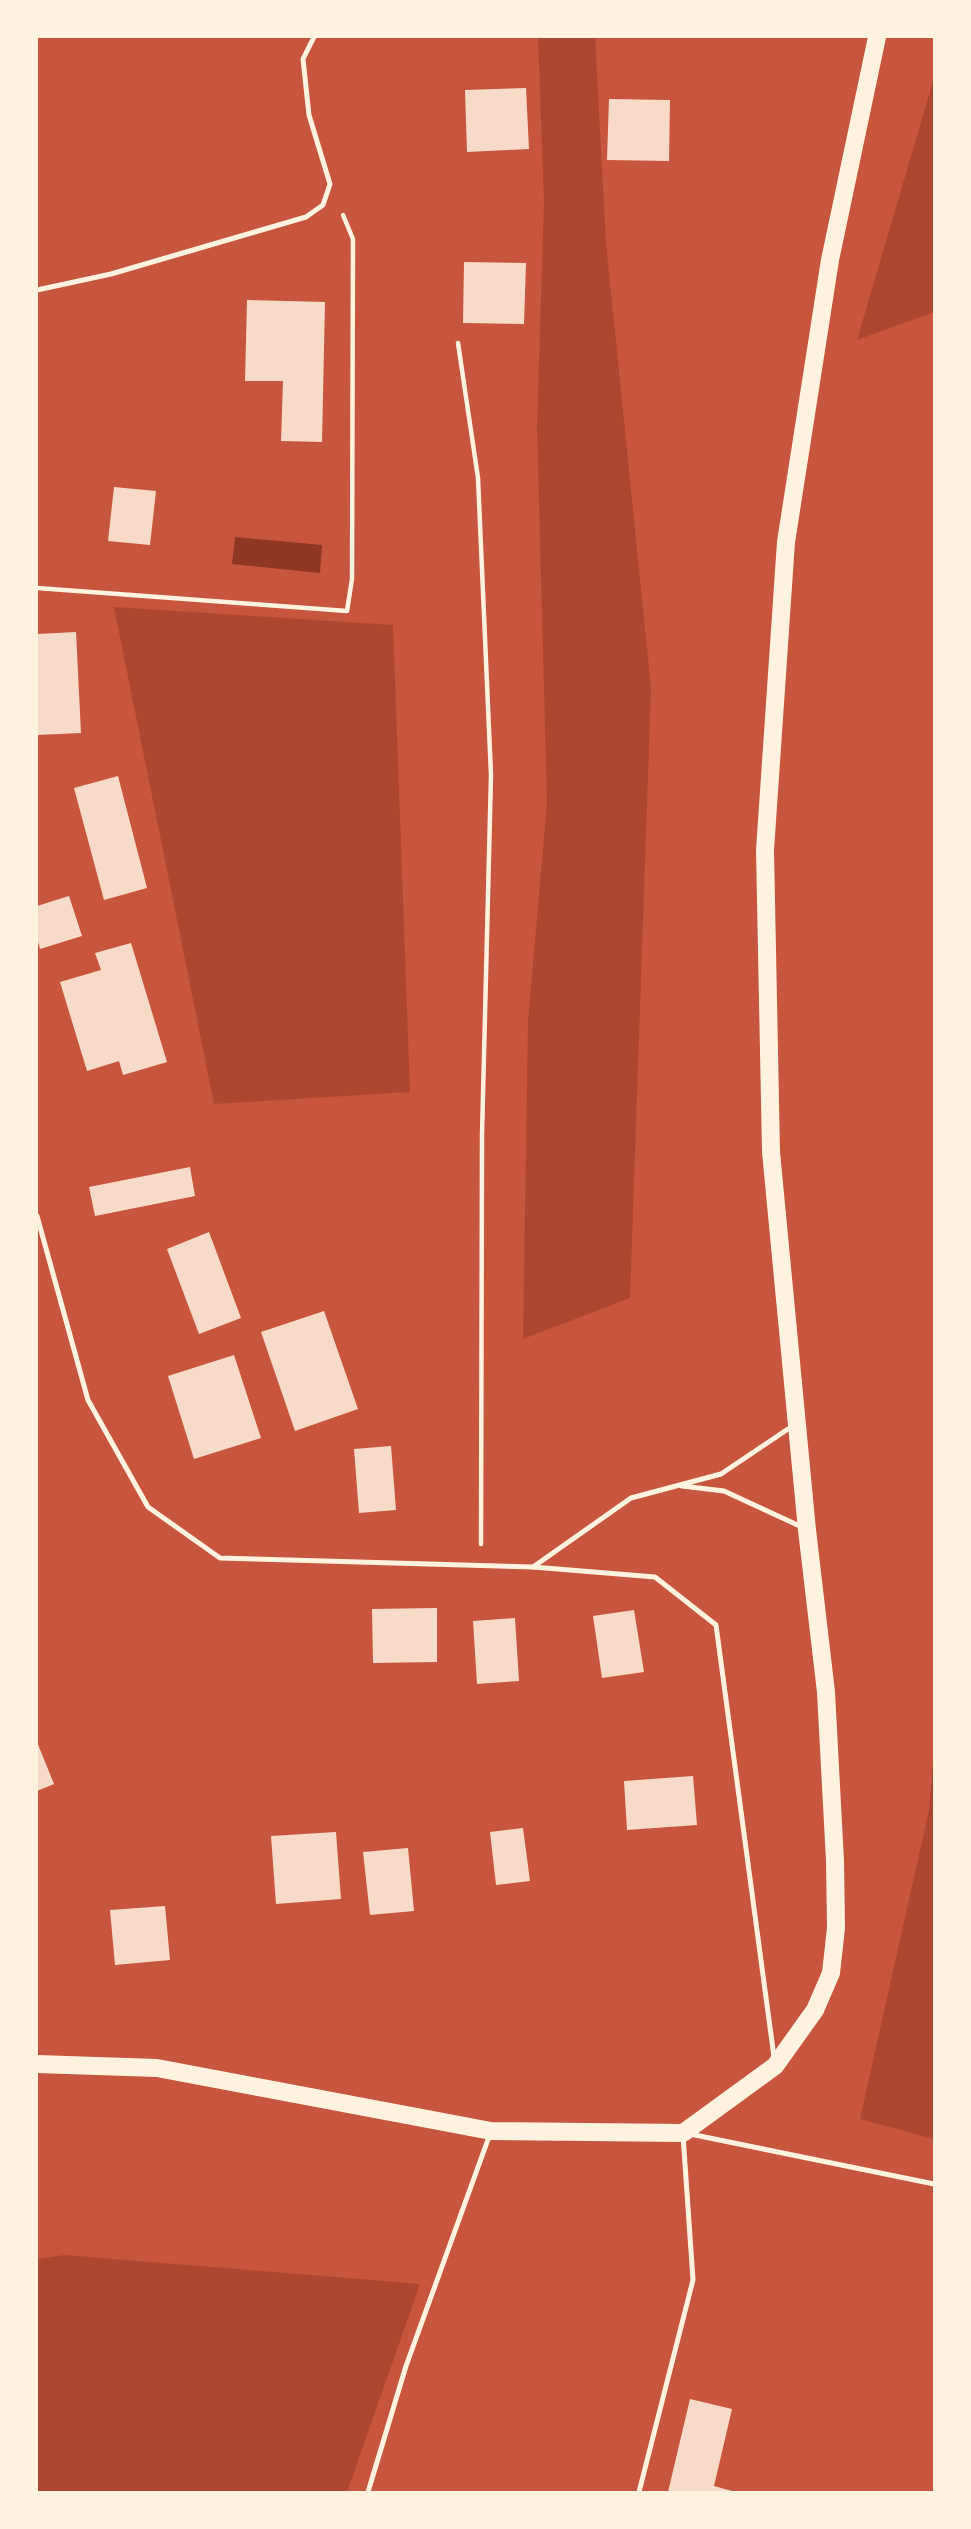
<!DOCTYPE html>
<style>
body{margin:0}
#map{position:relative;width:971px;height:2529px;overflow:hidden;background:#c8553d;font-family:"Sofia Sans Condensed",sans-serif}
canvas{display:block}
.frame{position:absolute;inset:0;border:38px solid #fff3e0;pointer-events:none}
</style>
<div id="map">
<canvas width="971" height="2529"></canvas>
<div class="frame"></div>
</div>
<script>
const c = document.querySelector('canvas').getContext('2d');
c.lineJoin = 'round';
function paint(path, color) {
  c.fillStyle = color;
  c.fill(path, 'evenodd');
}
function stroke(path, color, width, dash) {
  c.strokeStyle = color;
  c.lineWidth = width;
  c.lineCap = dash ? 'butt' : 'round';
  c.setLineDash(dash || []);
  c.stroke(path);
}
paint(new Path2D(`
 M 538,37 L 595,37 L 606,243 L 651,688 L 630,1298 L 523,1339 L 528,1021 L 547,803 L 537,426 L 544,201 Z
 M 934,78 L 934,312 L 857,340 Z
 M 114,607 L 393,625 L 410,1092 L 214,1104 Z
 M 934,1749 L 934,2139 L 860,2119 L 929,1810 Z
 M 65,2255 L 420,2284 L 347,2492 L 37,2492 L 37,2259 Z`), '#ae4732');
paint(new Path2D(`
 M 235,537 L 322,545 L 320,573 L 232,564 Z`), '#8f3625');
paint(new Path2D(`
 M 526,88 L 529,149 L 467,152 L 465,90 Z
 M 609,99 L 670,100 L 669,161 L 607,160 Z
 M 464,262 L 526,263 L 524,324 L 463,323 Z
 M 247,300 L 325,302 L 322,442 L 281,441 L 283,381 L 245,381 Z
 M 114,487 L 156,491 L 150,545 L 108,541 Z
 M 76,632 L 81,733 L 37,735 L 37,634 Z
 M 118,776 L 147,888 L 104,900 L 74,788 Z
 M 69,896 L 82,936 L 40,949 L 37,938 L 37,906 Z
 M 131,943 L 167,1062 L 123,1075 L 119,1061 L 87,1071 L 60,982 L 101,970 L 95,953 Z
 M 190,1167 L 195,1196 L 95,1216 L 89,1187 Z
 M 209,1232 L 241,1318 L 199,1334 L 167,1249 Z
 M 324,1311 L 358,1409 L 295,1431 L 261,1332 Z
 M 234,1355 L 261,1438 L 194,1459 L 168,1376 Z
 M 391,1446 L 396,1510 L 359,1513 L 354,1449 Z
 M 437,1608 L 437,1662 L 373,1663 L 372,1609 Z
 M 634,1610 L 644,1672 L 602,1678 L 593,1616 Z
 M 515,1618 L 519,1681 L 477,1684 L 473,1621 Z
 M 37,1742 L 54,1784 L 37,1791 Z
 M 693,1776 L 697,1825 L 627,1830 L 624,1781 Z
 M 523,1828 L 530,1881 L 496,1885 L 490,1832 Z
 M 336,1832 L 341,1899 L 276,1904 L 271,1836 Z
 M 408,1848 L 414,1911 L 370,1915 L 363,1852 Z
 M 165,1906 L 170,1960 L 115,1965 L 110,1910 Z
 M 690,2399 L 732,2409 L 714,2486 L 736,2492 L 668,2492 Z`), '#f7dbc8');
stroke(new Path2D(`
 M 458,343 L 478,478 L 491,775 L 482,1135 L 481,1544
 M 37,588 L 347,611 L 352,579 L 353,239 L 343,215`), '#fff3e0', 4.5);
stroke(new Path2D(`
 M 37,290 L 111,274 L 306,217 L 323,205 L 330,184 L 309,115 L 303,59 L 314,37
 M 37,1216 L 88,1400 L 148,1507 L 220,1558 L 533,1567 L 655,1577 L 716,1625 L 774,2057
 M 682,1486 L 724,1491 L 804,1528
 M 533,1567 L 631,1498 L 721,1474 L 794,1425
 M 690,2134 L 934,2184
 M 368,2492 L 406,2366 L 490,2134
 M 639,2492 L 693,2280 L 683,2135`), '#fff3e0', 5);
stroke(new Path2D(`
 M 37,2064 L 157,2068 L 491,2131 L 683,2133 L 775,2066 L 815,2010 L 831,1973 L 836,1928 L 835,1861 L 826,1692 L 807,1530 L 771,1152 L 765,850 L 786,542 L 830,260 L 877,37`), '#fff3e0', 18);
</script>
